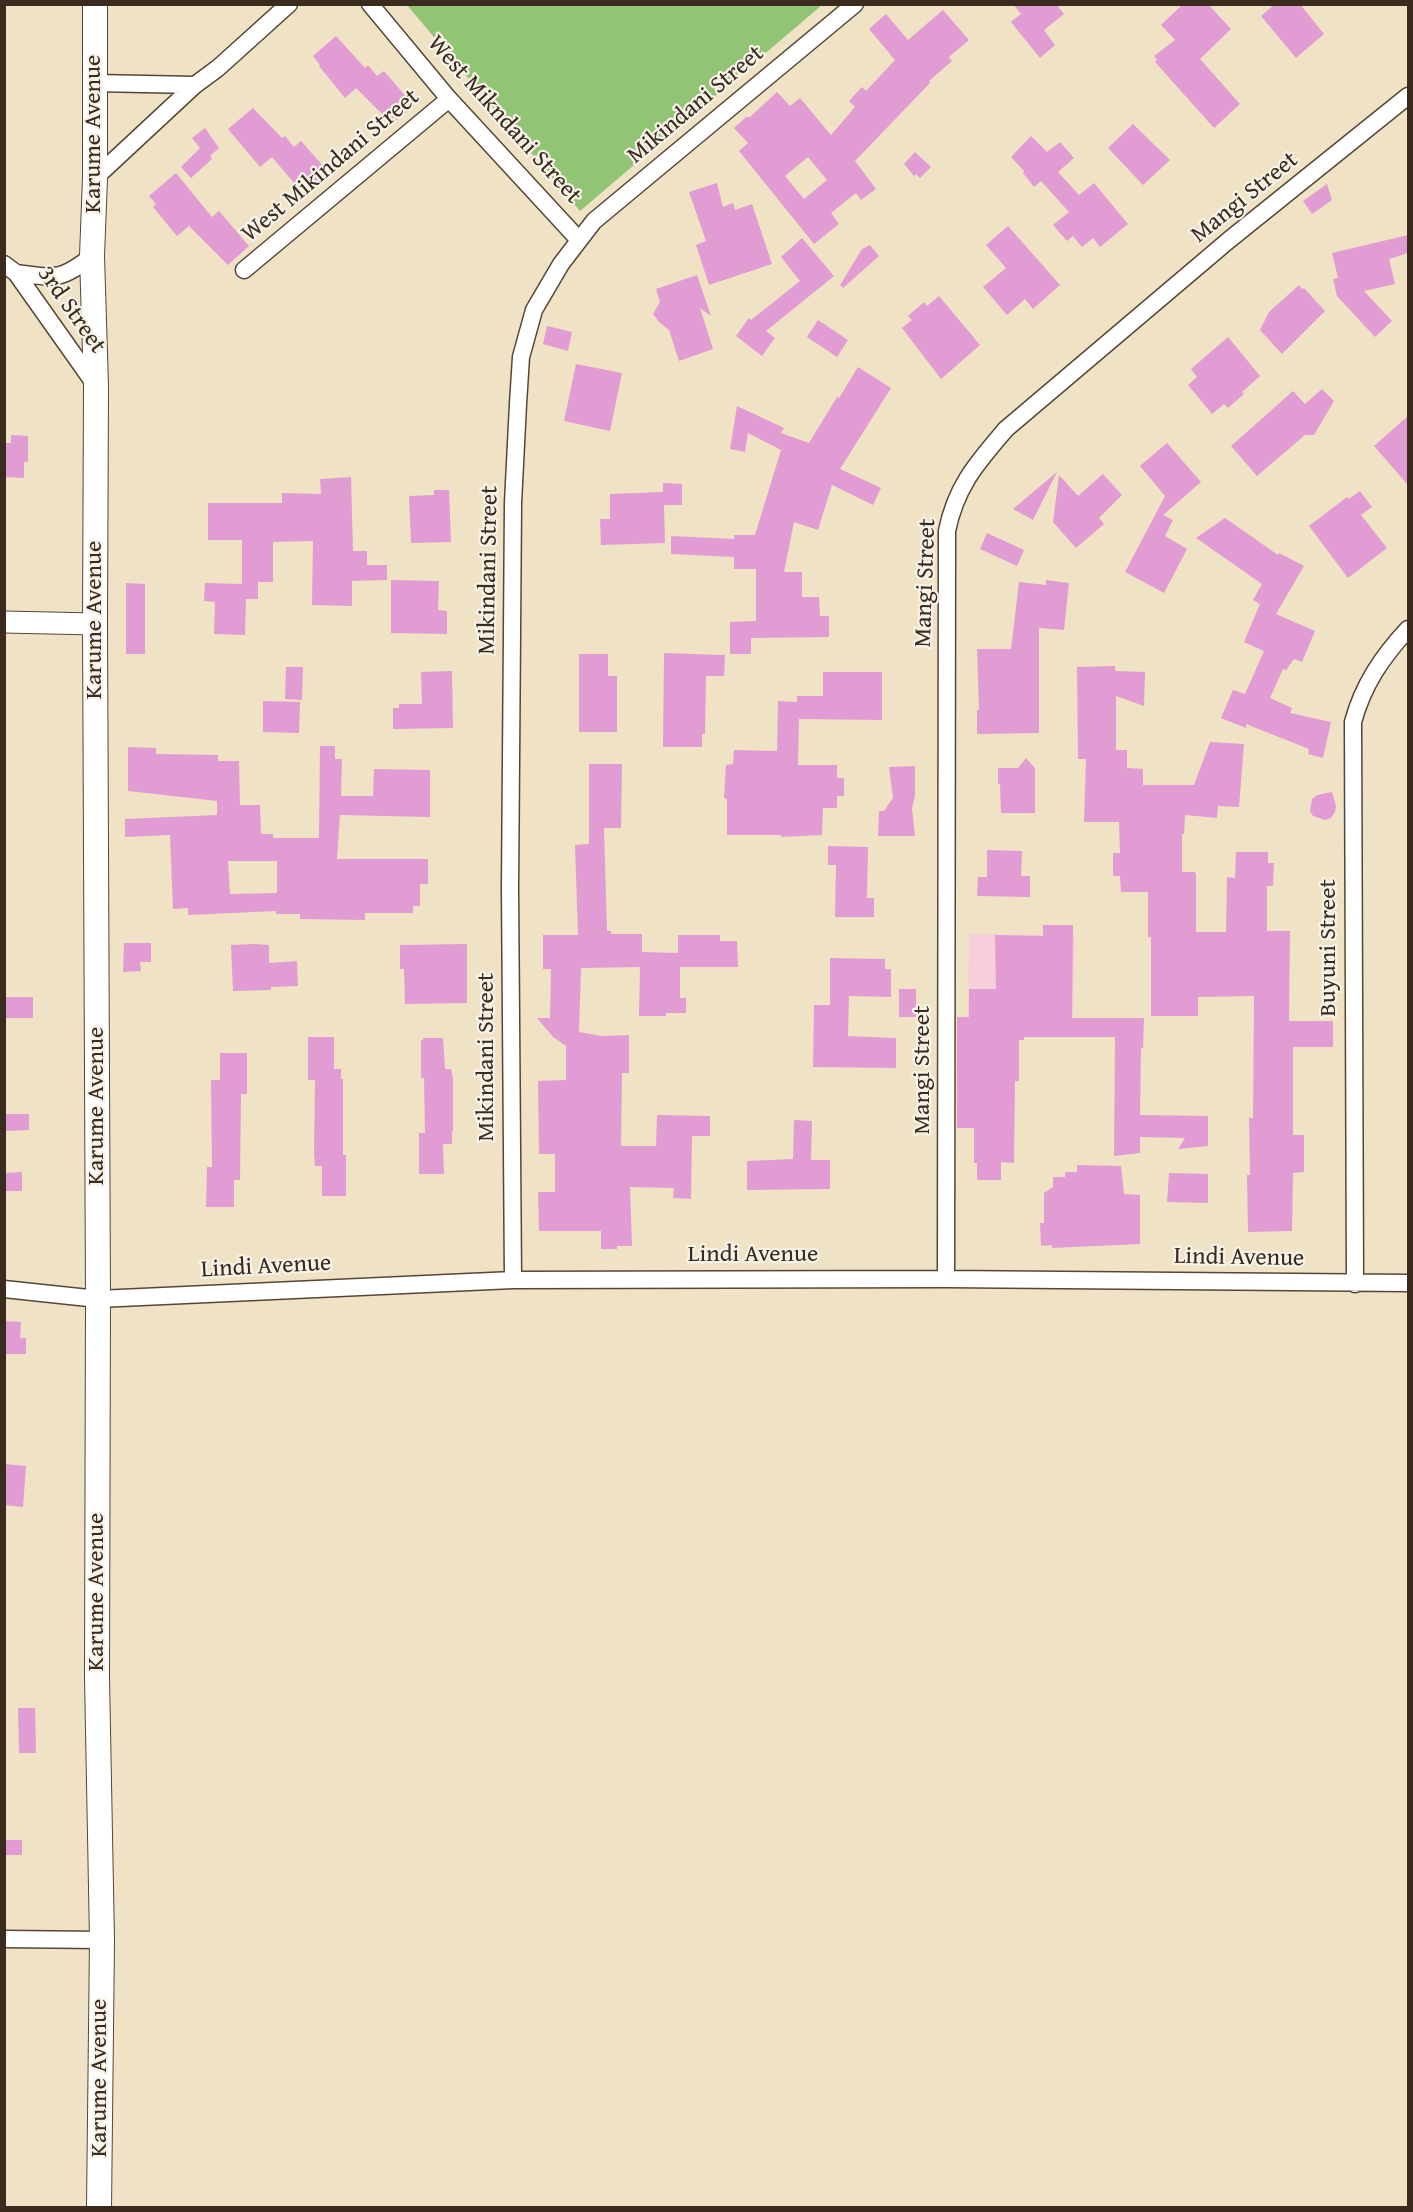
<!DOCTYPE html>
<style>
body{margin:0}
#map{position:relative;width:1413px;height:2212px;overflow:hidden;background:#f0e2c4;font-family:"Gentium Book Plus",serif}
canvas{display:block}
.frame{position:absolute;inset:0;border:6px solid #3b2a1e;pointer-events:none}
</style>
<div id="map">
<canvas width="1413" height="2212"></canvas>
<div class="frame"></div>
</div>
<script>
const c = document.querySelector('canvas').getContext('2d');
c.lineJoin = 'round';
function paint(path, color) {
  c.fillStyle = color;
  c.fill(path, 'evenodd');
}
function stroke(path, color, width, dash) {
  c.strokeStyle = color;
  c.lineWidth = width;
  c.lineCap = dash ? 'butt' : 'round';
  c.setLineDash(dash || []);
  c.stroke(path);
}
function label(font, color, halo, rows, align = 'center') {
  c.font = font + ' "Gentium Book Plus",serif';
  c.lineWidth = 4.5;
  c.setLineDash([]);
  c.textBaseline = 'middle';
  c.strokeStyle = halo;
  c.fillStyle = color;
  for (const [text, x, y, turn = 0] of rows) {
    c.save();
    c.translate(x, y);
    c.rotate((+turn || 0) * Math.PI / 180);
    c.textAlign = isNaN(turn) ? turn : align;
    if (halo) c.strokeText(text, 0, 0);
    c.fillText(text, 0, 0);
    c.restore();
  }
}
paint(new Path2D(`
 M 969,934 L 1075,935 L 1073,1019 L 968,1017 Z`), '#f5cfda');
paint(new Path2D(`
 M 407,5 L 822,5 L 580,211 Z`), '#91c475');
paint(new Path2D(`
 M 1013,4 L 1056,4 L 1064,14 L 1044,30 L 1055,45 L 1040,58 L 1011,22 L 1021,14 Z
 M 1183,4 L 1208,4 L 1231,29 L 1200,59 L 1240,104 L 1214,128 L 1155,62 L 1157,60 L 1154,56 L 1175,40 L 1161,25 Z
 M 1275,4 L 1300,4 L 1324,34 L 1296,58 L 1261,16 Z
 M 943,10 L 969,40 L 949,57 L 952,61 L 929,81 L 930,83 L 855,161 L 876,189 L 861,200 L 856,193 L 831,213 L 839,224 L 814,244 L 739,151 L 748,143 L 734,128 L 746,117 L 750,117 L 777,92 L 790,106 L 800,98 L 831,135 L 855,107 L 849,101 L 862,87 L 866,91 L 895,60 L 869,29 L 886,14 L 908,40 ZM 808,157 L 827,180 L 804,199 L 785,176 Z
 M 336,36 L 365,68 L 368,65 L 377,76 L 384,71 L 414,106 L 392,124 L 356,88 L 345,98 L 319,66 L 320,65 L 313,56 Z
 M 253,108 L 282,138 L 285,136 L 294,147 L 301,141 L 331,175 L 308,195 L 301,187 L 299,189 L 272,157 L 260,167 L 228,129 Z
 M 1133,124 L 1170,160 L 1143,185 L 1108,148 Z
 M 205,128 L 219,148 L 210,156 L 212,159 L 191,178 L 181,167 L 200,148 L 192,138 Z
 M 1031,136 L 1047,152 L 1060,142 L 1074,158 L 1058,172 L 1079,195 L 1094,183 L 1128,224 L 1100,247 L 1093,238 L 1082,247 L 1073,236 L 1067,241 L 1053,225 L 1069,212 L 1041,181 L 1034,187 L 1023,173 L 1024,171 L 1011,157 Z
 M 915,152 L 931,167 L 920,178 L 916,174 L 914,176 L 904,164 Z
 M 176,173 L 212,217 L 219,211 L 249,246 L 228,265 L 189,226 L 177,236 L 153,207 L 156,204 L 149,196 Z
 M 717,183 L 723,207 L 733,203 L 735,210 L 752,204 L 772,264 L 709,285 L 696,245 L 706,241 L 689,192 Z
 M 1327,184 L 1332,200 L 1312,214 L 1303,201 Z
 M 1008,226 L 1060,285 L 1033,309 L 1025,299 L 1007,315 L 983,287 L 1006,268 L 986,245 Z
 M 1408,235 L 1408,253 L 1389,259 L 1395,284 L 1364,291 L 1392,321 L 1375,337 L 1337,296 L 1333,279 L 1338,278 L 1332,253 Z
 M 802,238 L 834,276 L 766,331 L 775,338 L 762,356 L 736,336 L 749,318 L 751,320 L 800,281 L 781,257 Z
 M 870,245 L 879,256 L 843,288 L 840,285 L 862,249 Z
 M 697,275 L 711,316 L 700,308 L 713,349 L 679,361 L 669,330 L 659,322 L 653,314 L 660,302 L 656,289 Z
 M 1299,285 L 1302,289 L 1304,288 L 1325,311 L 1282,354 L 1260,330 L 1269,312 Z
 M 939,296 L 980,345 L 941,379 L 902,328 L 912,320 L 908,316 L 924,302 L 927,306 Z
 M 818,320 L 848,340 L 837,357 L 807,337 Z
 M 547,326 L 572,332 L 568,351 L 543,344 Z
 M 1228,337 L 1260,376 L 1242,392 L 1244,394 L 1228,408 L 1224,404 L 1212,414 L 1188,385 L 1197,377 L 1191,369 Z
 M 576,364 L 622,373 L 610,431 L 564,421 Z
 M 858,367 L 891,388 L 840,469 L 881,488 L 873,505 L 832,485 L 818,530 L 794,522 L 784,572 L 802,572 L 802,597 L 819,597 L 820,616 L 829,616 L 829,637 L 751,638 L 751,654 L 730,654 L 730,622 L 756,621 L 756,569 L 734,569 L 734,557 L 671,554 L 671,536 L 734,539 L 734,535 L 755,535 L 781,450 L 748,433 L 745,452 L 730,449 L 737,406 L 784,428 L 781,433 L 809,443 L 837,397 L 839,398 Z
 M 1322,389 L 1334,401 L 1314,435 L 1305,435 L 1257,476 L 1231,446 L 1293,391 L 1305,404 Z
 M 1408,416 L 1408,485 L 1374,446 Z
 M 11,435 L 28,436 L 28,462 L 24,462 L 24,478 L 4,477 L 4,443 L 11,443 Z
 M 1167,443 L 1201,482 L 1163,515 L 1173,520 L 1165,536 L 1187,549 L 1164,593 L 1125,572 L 1165,496 L 1140,466 Z
 M 1057,472 L 1033,520 L 1013,509 Z
 M 1103,474 L 1122,495 L 1099,518 L 1104,524 L 1076,548 L 1053,522 L 1059,475 L 1078,496 Z
 M 351,477 L 353,551 L 367,551 L 367,565 L 387,565 L 387,580 L 352,581 L 352,606 L 312,605 L 313,541 L 273,542 L 273,582 L 258,582 L 258,599 L 246,599 L 245,635 L 214,634 L 215,602 L 204,601 L 205,583 L 242,584 L 242,540 L 208,540 L 208,503 L 282,503 L 282,493 L 321,494 L 320,479 Z
 M 663,483 L 682,484 L 682,505 L 664,505 L 665,543 L 601,545 L 600,519 L 610,519 L 610,494 L 663,492 Z
 M 434,490 L 449,490 L 451,542 L 411,543 L 409,496 L 434,495 Z
 M 1360,491 L 1372,507 L 1361,515 L 1387,548 L 1348,578 L 1309,526 L 1347,497 L 1349,499 Z
 M 1225,518 L 1278,555 L 1279,553 L 1304,566 L 1276,614 L 1315,631 L 1302,662 L 1294,659 L 1286,670 L 1283,669 L 1270,698 L 1292,708 L 1290,713 L 1331,722 L 1323,758 L 1308,754 L 1309,749 L 1246,724 L 1246,728 L 1221,718 L 1233,690 L 1245,694 L 1264,651 L 1244,642 L 1260,604 L 1253,600 L 1262,584 L 1196,538 Z
 M 987,533 L 1024,550 L 1017,566 L 980,549 Z
 M 391,580 L 439,581 L 438,610 L 447,611 L 447,634 L 391,633 Z
 M 1046,580 L 1069,583 L 1064,630 L 1039,628 L 1039,733 L 977,734 L 977,710 L 979,710 L 977,649 L 1011,649 L 1019,582 L 1046,585 Z
 M 126,583 L 145,584 L 145,654 L 126,654 Z
 M 664,653 L 725,655 L 724,676 L 706,676 L 705,734 L 702,734 L 702,747 L 663,747 Z
 M 579,654 L 608,654 L 608,676 L 617,676 L 617,732 L 579,732 Z
 M 1115,666 L 1115,671 L 1145,672 L 1144,706 L 1116,696 L 1116,750 L 1127,750 L 1127,768 L 1143,769 L 1143,785 L 1194,785 L 1210,742 L 1244,744 L 1239,807 L 1218,806 L 1217,818 L 1185,815 L 1184,834 L 1182,834 L 1182,872 L 1195,872 L 1196,875 L 1196,932 L 1226,932 L 1227,877 L 1235,878 L 1236,852 L 1268,852 L 1268,863 L 1274,863 L 1273,886 L 1267,886 L 1267,931 L 1290,931 L 1289,1021 L 1333,1021 L 1333,1047 L 1293,1047 L 1293,1135 L 1304,1135 L 1304,1172 L 1293,1173 L 1292,1231 L 1248,1232 L 1247,1175 L 1250,1175 L 1249,1118 L 1253,1118 L 1254,996 L 1198,997 L 1198,1016 L 1151,1016 L 1151,937 L 1148,937 L 1148,892 L 1121,892 L 1120,876 L 1113,876 L 1113,853 L 1120,853 L 1119,822 L 1084,822 L 1086,759 L 1078,759 L 1077,667 Z
 M 286,667 L 303,667 L 302,700 L 285,699 Z
 M 452,671 L 453,728 L 393,729 L 393,708 L 399,708 L 399,704 L 422,704 L 421,672 Z
 M 823,672 L 882,672 L 882,720 L 799,719 L 798,765 L 837,765 L 837,778 L 844,778 L 844,796 L 837,796 L 837,808 L 823,808 L 822,835 L 781,837 L 781,835 L 727,835 L 727,799 L 724,798 L 726,765 L 733,764 L 734,750 L 777,751 L 778,701 L 797,702 L 797,696 L 823,696 Z
 M 263,701 L 300,702 L 299,733 L 263,732 Z
 M 320,746 L 335,746 L 335,759 L 342,759 L 341,796 L 373,796 L 374,769 L 430,770 L 430,817 L 340,815 L 337,859 L 428,859 L 428,884 L 420,884 L 420,906 L 413,906 L 413,913 L 365,913 L 365,920 L 300,919 L 300,914 L 276,914 L 276,911 L 188,915 L 188,908 L 173,909 L 170,835 L 125,837 L 125,819 L 217,815 L 217,801 L 128,791 L 128,747 L 156,748 L 156,754 L 218,755 L 218,761 L 239,761 L 240,805 L 260,805 L 261,834 L 273,834 L 273,838 L 319,838 ZM 228,861 L 277,861 L 277,893 L 230,894 Z
 M 1026,758 L 1035,768 L 1035,813 L 1001,813 L 1000,784 L 998,784 L 998,768 L 1018,768 Z
 M 589,764 L 622,764 L 621,828 L 604,828 L 607,931 L 611,931 L 611,934 L 642,934 L 642,952 L 678,953 L 678,935 L 720,935 L 720,941 L 737,941 L 738,967 L 680,967 L 680,998 L 686,998 L 686,1013 L 666,1013 L 666,1016 L 639,1016 L 640,967 L 581,968 L 579,1032 L 601,1036 L 629,1035 L 629,1073 L 622,1073 L 621,1146 L 656,1146 L 657,1115 L 710,1116 L 710,1136 L 692,1136 L 691,1199 L 673,1198 L 674,1188 L 630,1187 L 632,1246 L 617,1246 L 617,1249 L 601,1249 L 601,1231 L 539,1231 L 538,1192 L 555,1192 L 555,1154 L 539,1154 L 538,1081 L 566,1080 L 566,1046 L 553,1037 L 537,1018 L 550,1018 L 551,969 L 543,969 L 543,935 L 578,935 L 575,845 L 589,844 Z
 M 915,766 L 915,796 L 912,808 L 915,836 L 878,836 L 879,811 L 884,811 L 893,798 L 889,767 Z
 M 1332,792 L 1336,806 L 1335,812 L 1331,818 L 1325,820 L 1313,816 L 1310,811 L 1312,799 L 1317,795 Z
 M 828,846 L 868,847 L 867,898 L 874,898 L 874,917 L 835,917 L 836,865 L 828,865 Z
 M 987,850 L 1022,851 L 1021,876 L 1030,876 L 1030,897 L 977,896 L 978,877 L 987,877 Z
 M 1043,925 L 1073,925 L 1072,1018 L 1144,1018 L 1143,1048 L 1141,1048 L 1140,1115 L 1208,1116 L 1208,1146 L 1178,1149 L 1185,1138 L 1140,1137 L 1140,1153 L 1114,1156 L 1115,1037 L 1024,1037 L 1024,1040 L 1019,1040 L 1019,1081 L 1015,1081 L 1014,1163 L 1001,1162 L 1001,1180 L 977,1180 L 977,1163 L 974,1163 L 974,1128 L 957,1128 L 957,1017 L 969,1017 L 969,989 L 996,989 L 995,935 L 1043,936 Z
 M 124,943 L 151,943 L 151,962 L 140,962 L 141,971 L 123,972 Z
 M 254,944 L 269,945 L 269,963 L 297,961 L 298,986 L 271,987 L 271,990 L 233,991 L 231,945 Z
 M 467,944 L 467,1003 L 405,1004 L 404,969 L 400,969 L 400,945 Z
 M 830,958 L 885,959 L 885,969 L 891,969 L 891,997 L 849,996 L 848,1036 L 896,1038 L 896,1068 L 813,1067 L 814,1005 L 830,1005 Z
 M 899,989 L 916,989 L 916,1017 L 899,1017 Z
 M 4,997 L 33,997 L 33,1018 L 4,1018 Z
 M 308,1037 L 334,1037 L 334,1069 L 341,1069 L 341,1079 L 343,1079 L 343,1155 L 346,1155 L 346,1196 L 322,1196 L 322,1166 L 315,1166 L 314,1153 L 315,1080 L 308,1080 Z
 M 423,1038 L 443,1038 L 445,1069 L 451,1069 L 453,1079 L 453,1131 L 452,1131 L 452,1144 L 443,1144 L 444,1174 L 419,1174 L 419,1133 L 425,1133 L 424,1078 L 421,1078 L 421,1040 L 423,1040 Z
 M 220,1053 L 247,1053 L 247,1094 L 241,1094 L 240,1180 L 234,1180 L 234,1207 L 206,1207 L 207,1167 L 212,1167 L 211,1080 L 220,1080 Z
 M 4,1114 L 29,1114 L 29,1130 L 4,1131 Z
 M 794,1120 L 812,1121 L 811,1160 L 830,1160 L 830,1189 L 747,1190 L 747,1161 L 793,1159 Z
 M 1077,1165 L 1121,1166 L 1124,1194 L 1140,1195 L 1140,1244 L 1052,1248 L 1052,1245 L 1041,1246 L 1040,1223 L 1044,1223 L 1044,1193 L 1053,1187 L 1053,1177 L 1065,1177 L 1065,1172 L 1077,1172 Z
 M 22,1172 L 22,1191 L 4,1191 L 4,1173 Z
 M 1169,1173 L 1208,1174 L 1208,1203 L 1167,1202 Z
 M 4,1321 L 21,1322 L 20,1338 L 26,1338 L 26,1354 L 4,1354 Z
 M 4,1464 L 26,1466 L 23,1507 L 4,1505 Z
 M 18,1708 L 35,1708 L 36,1753 L 19,1753 Z
 M 5,1840 L 22,1840 L 22,1855 L 5,1855 Z`), '#e19cd4');
const minor = new Path2D(`
 M 370,4 L 449,99 L 579,240
 M 94,83 L 195,85
 M 95,178 L 195,85 L 218,68 L 289,4
 M 4,264 L 16,273 L 96,386
 M 244,270 L 449,99
 M 16,273 C 54,278 61,281 92,256
 M 946,1279 L 947,531 C 956,486 977,463 1006,429 L 1229,240 L 1408,96
 M 513,1280 L 510,888 L 513,503 L 518,404 L 521,357 L 534,310 L 561,264 L 594,221 L 855,4
 M 1355,1284 L 1353,722 C 1363,685 1382,657 1408,629
 M 4,1289 L 98,1299 L 513,1280 L 946,1279 L 1408,1283
 M 4,1939 L 102,1940`);
const tertiary = new Path2D(`
 M 4,622 L 95,624`);
const secondary = new Path2D(`
 M 95,4 L 95,178 L 92,256 L 96,386 L 95,624 L 98,1299 L 97,1677 L 102,1940 L 99,2208`);
stroke(minor, '#564637', 19);
stroke(tertiary, '#564637', 23);
stroke(secondary, '#564637', 26);
stroke(minor, '#fff', 16);
stroke(tertiary, '#fff', 21);
stroke(secondary, '#fff', 24);
label('24px', '#3b2a1e', '#f7f3e8', [
 ["Mikindani Street",696,105,-40],
 ["West Mikndani Street",504,120,48],
 ["Karume Avenue",94,134,-90],
 ["West Mikindani Street",331,166,-40],
 ["Mangi Street",1245,198,-39],
 ["3rd Street",71,310,55],
 ["Mikindani Street",489,570,-89],
 ["Mangi Street",926,583,-88],
 ["Karume Avenue",95,620,-90],
 ["Buyuni Street",1329,948,-90],
 ["Mikindani Street",487,1057,-90],
 ["Mangi Street",923,1070,-90],
 ["Karume Avenue",97,1106,-90],
 ["Lindi Avenue",753,1255],
 ["Lindi Avenue",1239,1258,1],
 ["Lindi Avenue",266,1267,-3],
 ["Karume Avenue",97,1592,-90],
 ["Karume Avenue",100,2078,-90]
]);
</script>
